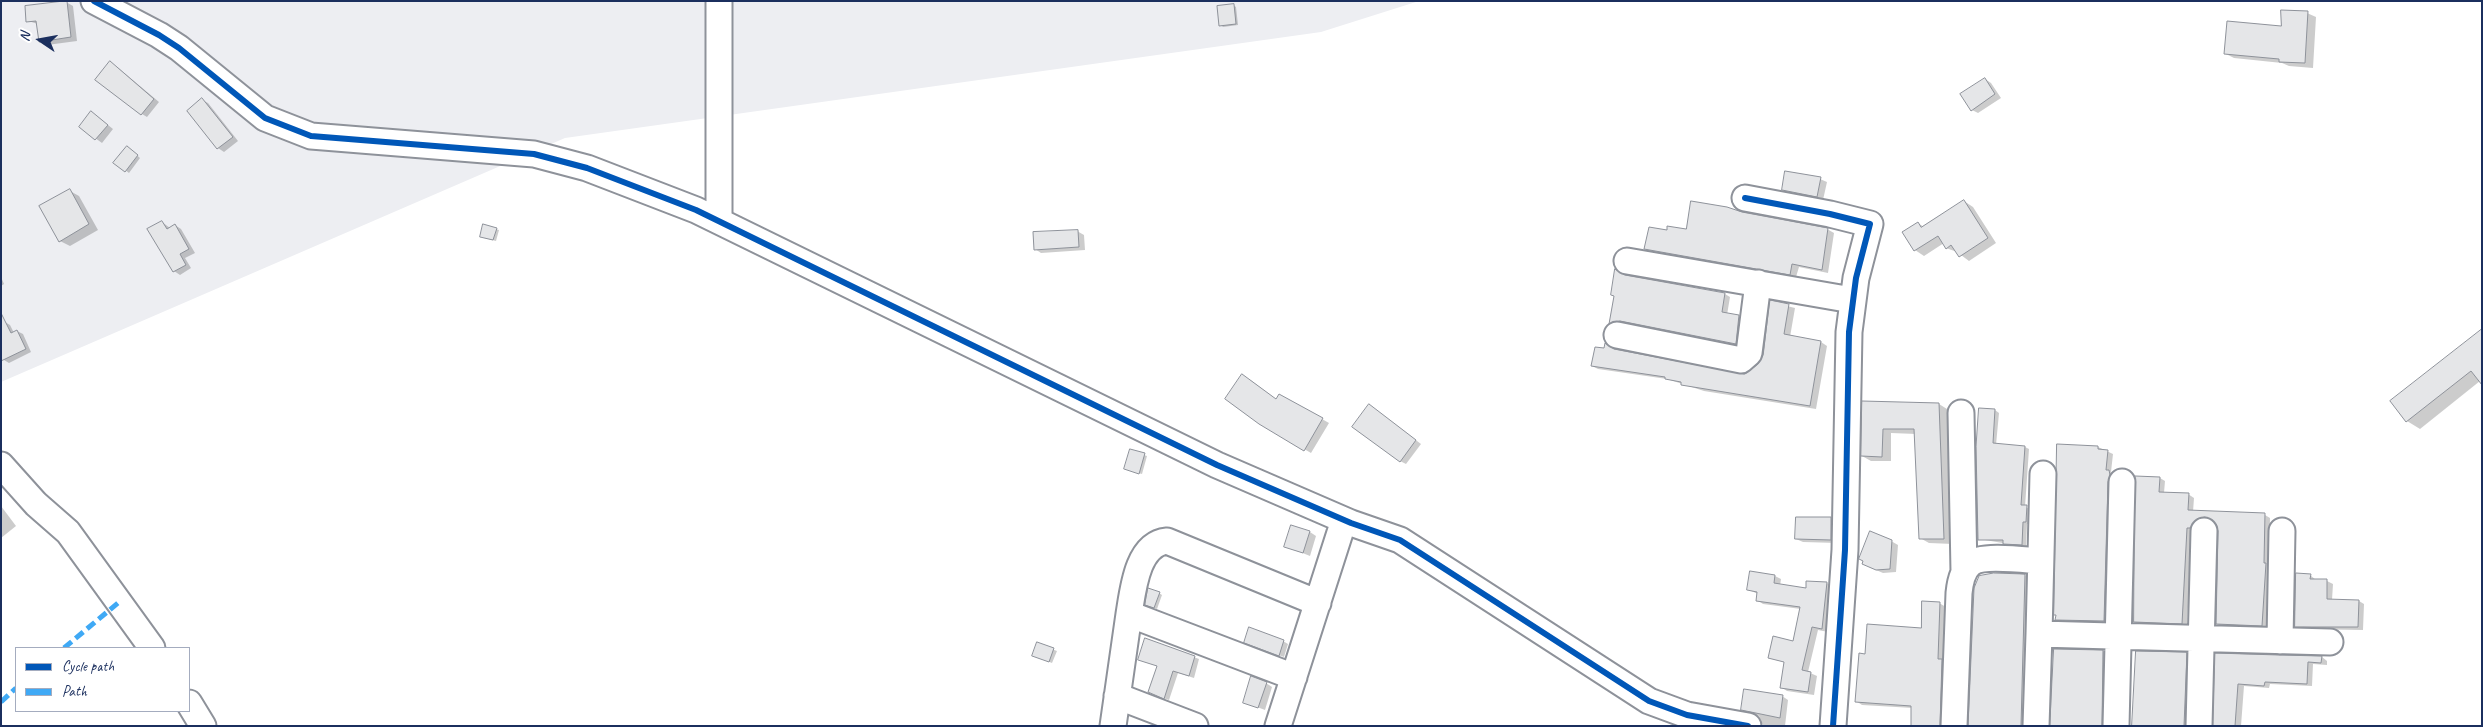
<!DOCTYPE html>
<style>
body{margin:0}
#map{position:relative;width:2483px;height:727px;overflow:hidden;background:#fff;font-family:Caveat,sans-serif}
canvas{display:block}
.frame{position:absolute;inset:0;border:2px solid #1b2f5e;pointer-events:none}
.legend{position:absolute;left:15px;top:647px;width:175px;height:65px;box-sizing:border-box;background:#fff;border:1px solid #a4acbf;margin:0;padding:6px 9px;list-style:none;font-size:15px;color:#1b2f5e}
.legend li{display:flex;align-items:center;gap:10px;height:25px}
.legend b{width:25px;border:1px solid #a4acbf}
.north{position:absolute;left:15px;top:15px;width:50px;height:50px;-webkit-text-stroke:4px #fff;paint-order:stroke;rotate:282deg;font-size:14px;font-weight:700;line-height:20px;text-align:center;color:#1b2f5e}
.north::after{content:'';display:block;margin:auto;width:18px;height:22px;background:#1b2f5e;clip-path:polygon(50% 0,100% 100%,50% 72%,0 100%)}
</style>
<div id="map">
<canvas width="2483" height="727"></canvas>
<div class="frame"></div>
<ul class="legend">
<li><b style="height:6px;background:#0057b8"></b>Cycle path</li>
<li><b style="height:6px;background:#3fa9f5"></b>Path</li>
</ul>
<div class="north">N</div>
</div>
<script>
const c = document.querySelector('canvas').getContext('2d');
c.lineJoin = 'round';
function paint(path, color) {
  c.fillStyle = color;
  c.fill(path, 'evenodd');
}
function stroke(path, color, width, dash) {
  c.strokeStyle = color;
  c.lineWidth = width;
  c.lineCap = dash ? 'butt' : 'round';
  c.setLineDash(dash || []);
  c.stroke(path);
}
paint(new Path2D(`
 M 1,1 L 1419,1 L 1321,32 L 565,138 L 1,382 Z`), '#edeef2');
paint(new Path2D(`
 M 66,2 L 73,6 L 77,41 L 47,45 L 40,41 L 38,24 L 28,21 Z
 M 1233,5 L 1236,7 L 1238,25 L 1223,27 L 1221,25 Z
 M 2307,13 L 2316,17 L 2313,68 L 2289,66 L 2282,63 L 2234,58 L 2226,54 Z
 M 116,66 L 159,102 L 147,117 L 142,114 Z
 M 1985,79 L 1991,83 L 2001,98 L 1978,113 L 1972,110 Z
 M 202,100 L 208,103 L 238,141 L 224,152 L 218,148 Z
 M 98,117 L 113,129 L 102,143 L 80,127 Z
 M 130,149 L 140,158 L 129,173 L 115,162 Z
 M 1820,179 L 1827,182 L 1823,200 L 1790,193 L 1783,190 Z
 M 70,191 L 79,196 L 98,230 L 70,246 L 60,241 Z
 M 1964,201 L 1973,207 L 1996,243 L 1969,261 L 1957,252 L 1946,248 L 1944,243 L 1924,256 L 1915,250 L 1918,223 L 1924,227 Z
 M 1742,213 L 1827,229 L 1834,233 L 1828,273 L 1799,267 L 1796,277 L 1652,252 L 1646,249 L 1668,232 L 1687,231 Z
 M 162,222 L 170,228 L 175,225 L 181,229 L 195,253 L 185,258 L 191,268 L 180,275 L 174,271 Z
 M 496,229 L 499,230 L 496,241 L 484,238 Z
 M 1077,231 L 1084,235 L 1085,250 L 1041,253 L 1035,249 Z
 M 1,277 L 4,284 L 1,286 Z
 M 1626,277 L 1725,294 L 1730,297 L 1727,315 L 1745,320 L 1741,347 L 1626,324 L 1616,326 L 1610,323 L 1615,296 Z
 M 1771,302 L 1795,308 L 1790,337 L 1821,342 L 1827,346 L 1816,409 L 1704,391 L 1667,379 L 1598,369 L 1592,366 L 1616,351 L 1745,375 L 1759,365 L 1764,356 Z
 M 5,322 L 10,325 L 14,333 L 17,331 L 23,334 L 31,352 L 9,363 L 4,360 Z
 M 2482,330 L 2480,381 L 2420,429 L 2407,421 Z
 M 1249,379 L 1277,400 L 1280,395 L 1329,423 L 1311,453 L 1260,423 Z
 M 1863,403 L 1939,404 L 1947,409 L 1953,544 L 1929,543 L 1920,538 L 1916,434 L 1891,433 L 1891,461 L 1871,461 L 1862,456 Z
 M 1375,409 L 1421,444 L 1406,464 L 1400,461 Z
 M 1995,410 L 1999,413 L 1996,445 L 2025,447 L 2029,449 L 2025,507 L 2030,509 L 2030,524 L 2027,524 L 2026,547 L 1979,539 Z
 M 2098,447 L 2113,454 L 2111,472 L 2115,474 L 2110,624 L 2063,623 L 2057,619 Z
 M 1131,451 L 1147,456 L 1142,474 L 1128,470 Z
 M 2160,478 L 2165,481 L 2164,493 L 2188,494 L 2194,498 L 2193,512 L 2265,515 L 2270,518 L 2269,566 L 2271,567 L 2267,628 L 2223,627 L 2217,624 L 2220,531 L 2217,523 L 2211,519 L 2202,521 L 2192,530 L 2187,626 L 2140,625 L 2135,622 Z
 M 1,506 L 16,526 L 1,538 Z
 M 1831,519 L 1837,522 L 1837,543 L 1803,542 L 1796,539 Z
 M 1310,532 L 1316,536 L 1310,556 L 1285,546 Z
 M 1891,541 L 1898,545 L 1896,572 L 1883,573 L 1869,567 Z
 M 1986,575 L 2025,575 L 2031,579 L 2027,726 L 1970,726 Z
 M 2310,575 L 2316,580 L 2327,581 L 2333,584 L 2332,600 L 2359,601 L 2364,604 L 2363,630 L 2301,629 L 2296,626 Z
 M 1775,576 L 1781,579 L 1780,586 L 1807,590 L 1827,583 L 1833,587 L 1828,632 L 1818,630 L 1808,672 L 1817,676 L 1814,695 L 1787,691 L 1781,687 L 1790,662 L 1770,657 L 1794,642 L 1801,609 L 1763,604 L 1757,600 L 1758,594 L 1749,590 Z
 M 1159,593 L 1162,595 L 1157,609 L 1149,606 Z
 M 1939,603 L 1946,607 L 1946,726 L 1912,726 L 1913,708 L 1862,705 L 1856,701 L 1922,630 Z
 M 1146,639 L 1199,659 L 1194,678 L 1178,673 L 1169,700 L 1154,695 L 1158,666 L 1139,659 Z
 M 1283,641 L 1288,644 L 1284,657 L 1250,645 Z
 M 1038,644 L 1057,651 L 1052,663 L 1037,657 Z
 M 2055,650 L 2103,651 L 2109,655 L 2106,726 L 2051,726 Z
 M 2186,654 L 2192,657 L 2189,726 L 2133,726 Z
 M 2216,655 L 2322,657 L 2327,661 L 2327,665 L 2313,664 L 2312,686 L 2270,684 L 2269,688 L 2244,686 L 2241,726 L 2215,726 Z
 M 1266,683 L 1272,687 L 1265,710 L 1244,702 Z
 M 1782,696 L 1788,700 L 1785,726 L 1763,726 L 1759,716 L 1742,709 Z`), '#0003');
const building = new Path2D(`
 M 67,1 L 71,37 L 39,42 L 36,21 L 26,22 L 25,6 Z
 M 1234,4 L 1236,24 L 1219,26 L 1217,6 Z
 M 2281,10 L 2308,11 L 2305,63 L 2279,62 L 2279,59 L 2224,54 L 2227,21 L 2281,26 Z
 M 110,61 L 154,99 L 141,115 L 95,80 Z
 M 1985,78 L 1995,94 L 1971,111 L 1960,94 Z
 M 202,98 L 233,137 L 217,149 L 187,111 Z
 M 91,111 L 108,125 L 95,140 L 79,127 Z
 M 127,146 L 138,155 L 125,172 L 113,163 Z
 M 1785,171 L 1821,177 L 1817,197 L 1782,190 Z
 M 70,189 L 89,224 L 59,242 L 39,206 Z
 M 1964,200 L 1988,238 L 1959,257 L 1951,245 L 1946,249 L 1938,236 L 1914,251 L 1902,232 L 1918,222 L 1921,227 Z
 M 1691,201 L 1727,207 L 1742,212 L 1828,228 L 1822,270 L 1792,264 L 1790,275 L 1644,249 L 1649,227 L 1667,230 L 1667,226 L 1686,229 Z
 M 162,221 L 167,229 L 175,224 L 189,249 L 180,254 L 186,265 L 173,272 L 147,229 Z
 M 483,224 L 497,228 L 493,240 L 480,237 Z
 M 1078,230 L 1079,247 L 1034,250 L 1033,232 Z
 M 1615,269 L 1625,275 L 1725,293 L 1722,312 L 1739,315 L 1736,344 L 1620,321 L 1609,324 L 1614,296 L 1611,295 Z
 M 1770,300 L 1789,304 L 1784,334 L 1821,341 L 1810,406 L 1681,385 L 1681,382 L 1665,379 L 1665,377 L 1591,366 L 1595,347 L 1604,348 L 1605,343 L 1614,349 L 1745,374 L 1758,364 L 1763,355 Z
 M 1,313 L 11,333 L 17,330 L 26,349 L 1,361 Z
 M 2482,329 L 2482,385 L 2471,371 L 2406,422 L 2390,401 Z
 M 1242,374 L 1276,399 L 1279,394 L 1323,418 L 1304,451 L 1259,424 L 1225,399 Z
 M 1862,401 L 1939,403 L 1944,539 L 1919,539 L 1914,429 L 1883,429 L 1882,457 L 1861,456 Z
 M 1369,404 L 1416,440 L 1400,462 L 1352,427 Z
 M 1979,408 L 1995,409 L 1993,443 L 2025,446 L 2021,505 L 2027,505 L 2026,522 L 2023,522 L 2022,545 L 2003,544 L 2003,540 L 1978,540 L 1976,447 Z
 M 2057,444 L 2098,446 L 2098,449 L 2108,450 L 2106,470 L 2109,470 L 2110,475 L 2108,482 L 2104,621 L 2055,620 L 2056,615 L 2054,615 Z
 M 1130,449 L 1145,453 L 1139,474 L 1124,469 Z
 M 2135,476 L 2160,477 L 2159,492 L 2189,493 L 2188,510 L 2265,513 L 2264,563 L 2266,563 L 2262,626 L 2216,624 L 2218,531 L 2216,524 L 2205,517 L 2197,519 L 2190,528 L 2187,528 L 2182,624 L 2134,622 Z
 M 1796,517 L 1831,517 L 1831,540 L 1795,539 Z
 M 1291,525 L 1310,531 L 1303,553 L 1284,547 Z
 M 1870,531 L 1892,540 L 1890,569 L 1876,570 L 1862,564 L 1863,561 L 1859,559 Z
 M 1750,571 L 1775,575 L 1774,583 L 1806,588 L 1806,581 L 1827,582 L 1822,629 L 1812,627 L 1802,670 L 1811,672 L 1808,692 L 1780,688 L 1784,662 L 1768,658 L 1773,636 L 1793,641 L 1800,607 L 1756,601 L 1757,592 L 1747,590 Z
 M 1994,573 L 2025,574 L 2021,726 L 1968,726 L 1974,588 L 1979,576 Z
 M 2296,573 L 2311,574 L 2310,579 L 2327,579 L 2327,599 L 2359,600 L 2358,627 L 2295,627 Z
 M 1148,588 L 1160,592 L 1154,608 L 1145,605 Z
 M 1922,601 L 1940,602 L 1938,659 L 1942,659 L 1940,726 L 1911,726 L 1911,706 L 1855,702 L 1859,653 L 1865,654 L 1867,624 L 1921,628 Z
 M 1249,627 L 1284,640 L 1279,656 L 1244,643 Z
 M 1145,638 L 1195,656 L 1189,676 L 1173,671 L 1164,699 L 1148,692 L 1157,666 L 1138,660 Z
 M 1037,642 L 1054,648 L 1049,662 L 1032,656 Z
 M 2054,649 L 2103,650 L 2102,726 L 2050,726 Z
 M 2136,651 L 2187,652 L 2184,726 L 2132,726 Z
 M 2215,653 L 2279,655 L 2322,656 L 2321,663 L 2308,662 L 2307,684 L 2265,682 L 2264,686 L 2238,684 L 2235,726 L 2213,726 Z
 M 1251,676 L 1267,682 L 1258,708 L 1243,703 Z
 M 1744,689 L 1783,695 L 1780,718 L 1741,710 Z`);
paint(building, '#e5e6e8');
stroke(building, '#8e929a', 1);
const minor = new Path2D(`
 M 94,1 L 159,35 L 179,48 L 265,118 L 311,136 L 336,138 L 534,154 L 587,168 L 696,210 L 1217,465 L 1351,523 L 1400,540 L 1649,701 L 1687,715 L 1748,726
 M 1745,198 L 1830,214 L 1870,224 L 1856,278 L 1849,332 L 1845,550 L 1833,726
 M 719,220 L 719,1
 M 1627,261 L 1852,300
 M 1617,335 L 1741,360 L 1749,353 L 1758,283
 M 1961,413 L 1964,572
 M 1,465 L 36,504 L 68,532 L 152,648
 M 2039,634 L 2043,474
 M 2280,641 L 2282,531
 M 1294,677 L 1129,614 C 1133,590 1137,544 1167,541 L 1318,603
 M 1117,696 L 1195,726
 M 189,703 L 203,726
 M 1113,726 L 1129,614
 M 1278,726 L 1344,520
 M 1954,726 L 1959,593 C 1960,583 1962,571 1970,564 C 1981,554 2025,560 2040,561
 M 2036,726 L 2039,634 L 2330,642
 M 2116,726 L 2122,482
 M 2199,726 L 2204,531`);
stroke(minor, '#8e929a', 29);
stroke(minor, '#fff', 25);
stroke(new Path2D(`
 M 64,648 L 118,603
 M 1,702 L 16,688`), '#3fa9f5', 5, [10, 5]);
stroke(new Path2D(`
 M 94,1 L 159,35 L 179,48 L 265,118 L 311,136 L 336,138 L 534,154 L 587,168 L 696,210 L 1217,465 L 1351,523 L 1400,540 L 1649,701 L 1687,715 L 1748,726
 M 1745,198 L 1830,214 L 1870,224 L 1856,278 L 1849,332 L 1845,550 L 1833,726`), '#0057b8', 6);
</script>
